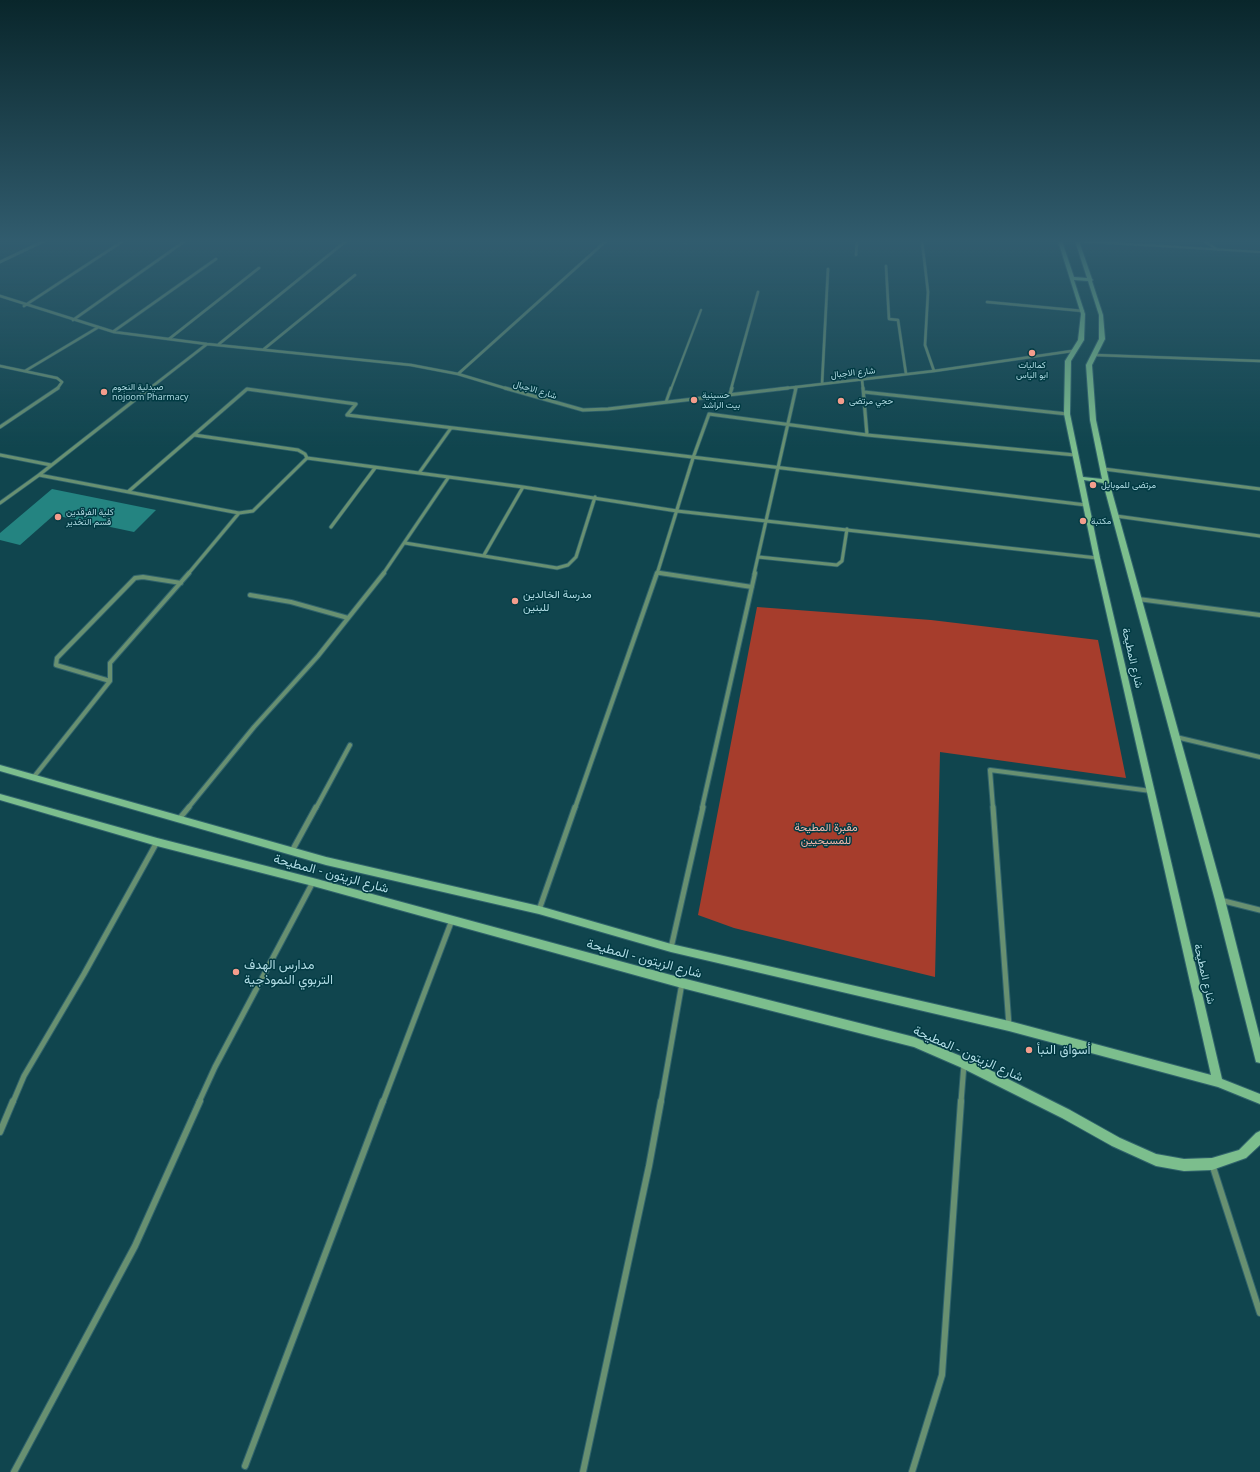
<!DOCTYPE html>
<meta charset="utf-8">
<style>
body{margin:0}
canvas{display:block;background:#10454e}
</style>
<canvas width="1260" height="1472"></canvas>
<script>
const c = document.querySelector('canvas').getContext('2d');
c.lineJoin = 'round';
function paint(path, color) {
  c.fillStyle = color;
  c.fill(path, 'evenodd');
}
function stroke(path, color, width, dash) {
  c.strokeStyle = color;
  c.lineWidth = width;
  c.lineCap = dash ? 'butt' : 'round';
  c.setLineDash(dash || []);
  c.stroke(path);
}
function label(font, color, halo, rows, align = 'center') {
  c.font = font + ' "Open Sans",Vazirmatn,sans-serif';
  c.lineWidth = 3;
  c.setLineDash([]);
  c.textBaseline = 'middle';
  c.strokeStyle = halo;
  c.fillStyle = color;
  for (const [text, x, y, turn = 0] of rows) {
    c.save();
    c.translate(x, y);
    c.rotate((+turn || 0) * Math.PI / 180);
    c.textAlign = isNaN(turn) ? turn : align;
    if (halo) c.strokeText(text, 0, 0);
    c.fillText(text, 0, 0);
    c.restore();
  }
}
paint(new Path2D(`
 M 757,607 L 931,620 L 1098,640 L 1126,778 L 940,752 L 935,977 L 734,928 L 698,915 Z`), '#a63d2c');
paint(new Path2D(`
 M 52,489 L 156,510 L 134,532 L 54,515 L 20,545 L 0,540 L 0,533 Z`), '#248481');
const laneFar1 = new Path2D(`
 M 1077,241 L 1260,252
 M 1204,241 L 1218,250
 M 671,389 L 701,310`);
const lane = new Path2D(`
 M 666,402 L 671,388`);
const streetFar4 = new Path2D(`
 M 922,241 L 928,292 L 925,345 L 934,371
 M 856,255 L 857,241
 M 0,262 L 44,241
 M 886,266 L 889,319 L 898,320 L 906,374
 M 0,296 L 114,332 L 207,344 L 411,365 L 458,374 L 508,389
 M 987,302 L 1083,311
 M 24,306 L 123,241
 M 73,320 L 185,241
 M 114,331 L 216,259
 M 169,339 L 259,268
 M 219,344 L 346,241
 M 264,349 L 355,275
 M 1095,355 L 1260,361
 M 0,366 L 57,378 L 62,382 L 57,389
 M 25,371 L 97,328
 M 458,374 L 606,241
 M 862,380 L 863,389
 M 822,384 L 828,269
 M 149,389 L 207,344
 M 731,389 L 758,292
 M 779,389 L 934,371 L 1072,351
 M 795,389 L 796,387`);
const streetFar3 = new Path2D(`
 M 505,388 L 583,410 L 608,409 L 788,388
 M 863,388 L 867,435
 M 864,392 L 1067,414
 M 730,394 L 732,388
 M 347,415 L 1086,505
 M 0,427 L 58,388
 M 194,435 L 298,450 L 305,454 L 307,458 L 523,487 L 677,511 L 1097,558
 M 0,455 L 51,465
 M 1104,469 L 1260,489
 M 419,473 L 451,428
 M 39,475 L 239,513 L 253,511 L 307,458
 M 129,491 L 247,389 L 356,404 L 347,415
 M 0,503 L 39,475 L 150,388
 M 1116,516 L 1260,536
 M 331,527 L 375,468
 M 405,543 L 557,568 L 568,565 L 576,557 L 595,497
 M 484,555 L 523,487
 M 758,557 L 837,565 L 842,561 L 847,529
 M 657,573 L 667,574
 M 188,574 L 239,513
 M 383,574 L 448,478
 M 657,574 L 693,458 L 709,414 L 867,435 L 1075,455
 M 754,574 L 796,388`);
const streetFar2 = new Path2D(`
 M 660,573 L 752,587
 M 250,595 L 291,602 L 348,618
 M 1138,599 L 1260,615
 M 110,681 L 56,665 L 57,658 L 135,578 L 143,577 L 181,583
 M 1176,737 L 1260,757
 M 33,778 L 110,681 L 110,663 L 189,573
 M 188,808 L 254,727 L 318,656 L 384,573
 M 316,808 L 350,745
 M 575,808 L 657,573
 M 702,808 L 755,573
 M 993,808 L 990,770 L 1151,791`);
const streetFar1 = new Path2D(`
 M 993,807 L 1009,1026
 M 179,819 L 189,807
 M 292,851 L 316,807
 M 1220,900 L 1260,910
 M 539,910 L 575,807
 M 671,948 L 703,807
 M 13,1102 L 24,1076 L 84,974 L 157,842
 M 199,1102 L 215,1067 L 313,882
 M 383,1102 L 452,920
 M 661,1102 L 682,983
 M 961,1102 L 964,1064`);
const street = new Path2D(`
 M 0,1132 L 13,1101
 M 1212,1164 L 1260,1313
 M 245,1466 L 383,1101
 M 14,1472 L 135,1246 L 200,1101
 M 583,1472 L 649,1166 L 661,1101
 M 912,1472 L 942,1375 L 961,1101`);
const secondary = new Path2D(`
 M 1058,241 L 1062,241 L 1074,277 L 1087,278 L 1075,241 L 1079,241 L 1092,279 L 1093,280 L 1092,281 L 1103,315 L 1105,339 L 1092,365 L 1096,420 L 1109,481 L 1225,900 L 1260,1038 L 1260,1063 L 1256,1062 L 1255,1058 L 1215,900 L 1103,483 L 1084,480 L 1100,558 L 1222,1079 L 1260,1094 L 1260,1104 L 1218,1087 L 1009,1031 L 671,952 L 539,914 L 326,865 L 0,771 L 0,765 L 326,857 L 539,906 L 671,944 L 1009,1021 L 1211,1075 L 1094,558 L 1064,414 L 1065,361 L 1078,340 L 1081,314 ZM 1074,280 L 1088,281 L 1099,315 L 1099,339 L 1086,365 L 1090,420 L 1102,479 L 1083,477 L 1070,414 L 1071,361 L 1084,340 L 1085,314 Z
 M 0,794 L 157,838 L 313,878 L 682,978 L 914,1037 L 968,1059 L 1070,1110 L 1120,1138 L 1156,1154 L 1184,1159 L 1212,1158 L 1239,1150 L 1256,1133 L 1260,1131 L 1260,1145 L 1246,1158 L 1212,1170 L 1184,1171 L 1156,1166 L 1112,1146 L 1062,1118 L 960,1067 L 914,1047 L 682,988 L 313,886 L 157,846 L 0,800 Z`);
stroke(laneFar1, '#30636c', 3);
stroke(lane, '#30636c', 4);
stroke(streetFar4, '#30636c', 3.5);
stroke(streetFar3, '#30636c', 4.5);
stroke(streetFar2, '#30636c', 6);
stroke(streetFar1, '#30636c', 7);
stroke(street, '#30636c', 8);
stroke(secondary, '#30636c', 2);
stroke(new Path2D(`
 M 677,241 L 687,244`), '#53848d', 1.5, [1, 1]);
stroke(laneFar1, '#689071', 2);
stroke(lane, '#689071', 2.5);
stroke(streetFar4, '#689071', 2.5);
stroke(streetFar3, '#689071', 3);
stroke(streetFar2, '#689071', 4);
stroke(streetFar1, '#689071', 5);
stroke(street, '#689071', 6);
paint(secondary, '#7cbe8d');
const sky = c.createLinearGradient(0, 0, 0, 447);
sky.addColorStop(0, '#09262b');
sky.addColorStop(0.54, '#315c6e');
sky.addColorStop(1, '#315c6e00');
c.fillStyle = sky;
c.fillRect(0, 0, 1260, 447);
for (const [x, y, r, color] of [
 [1032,353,4,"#f49d8c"],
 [104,392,4,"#f49d8c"],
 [694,400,4,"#f49d8c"],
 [841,401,4,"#f49d8c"],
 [1093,485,4,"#f49d8c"],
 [58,517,4,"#f49d8c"],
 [1083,521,4,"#f49d8c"],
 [515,601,4,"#f49d8c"],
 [236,972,4,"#f49d8c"],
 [1029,1050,4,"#f49d8c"]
]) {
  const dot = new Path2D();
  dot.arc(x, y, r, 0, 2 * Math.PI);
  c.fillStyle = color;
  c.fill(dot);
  stroke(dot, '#013a43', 1.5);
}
label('9px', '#b0dbe3', '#013a43', [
 ["كماليات",1032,365,"center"],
 ["ابو الياس",1032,375,"center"],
 ["صيدلية النجوم",112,387],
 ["nojoom Pharmacy",112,397],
 ["حسينية",702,395],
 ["بيت الراشد",702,405],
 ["حجي مرتضى",849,401],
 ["مرتضى للموبايل",1101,485],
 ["كلية الفرقدين",66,512],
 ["قسم التخدير",66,522],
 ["مكتبة",1091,521]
], 'left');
label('9px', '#b0dbe3', '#013a43', [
 ["شارع الاجبال",853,373,-6],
 ["شارع الاجبال",535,390,17]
]);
label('11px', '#b0dbe3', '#013a43', [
 ["مدرسة الخالدين",523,595],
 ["للبنين",523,608]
], 'left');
label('11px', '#b0dbe3', '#013a43', [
 ["شارع المطيحة",1132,658,77],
 ["شارع المطيحة",1204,974,77]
]);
label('11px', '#efb6aa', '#013a43', [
 ["مقبرة المطيحة",826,828],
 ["للمسيحيين",826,841]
]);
label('13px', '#b0dbe3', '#013a43', [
 ["شارع الزيتون - المطيحة",331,874,15],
 ["شارع الزيتون - المطيحة",644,959,15],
 ["شارع الزيتون - المطيحة",968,1054,24]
]);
label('13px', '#b0dbe3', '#013a43', [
 ["مدارس الهدف",244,965],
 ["التربوي النموذجية",244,980],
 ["أسواق النبأ",1037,1050]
], 'left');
</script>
